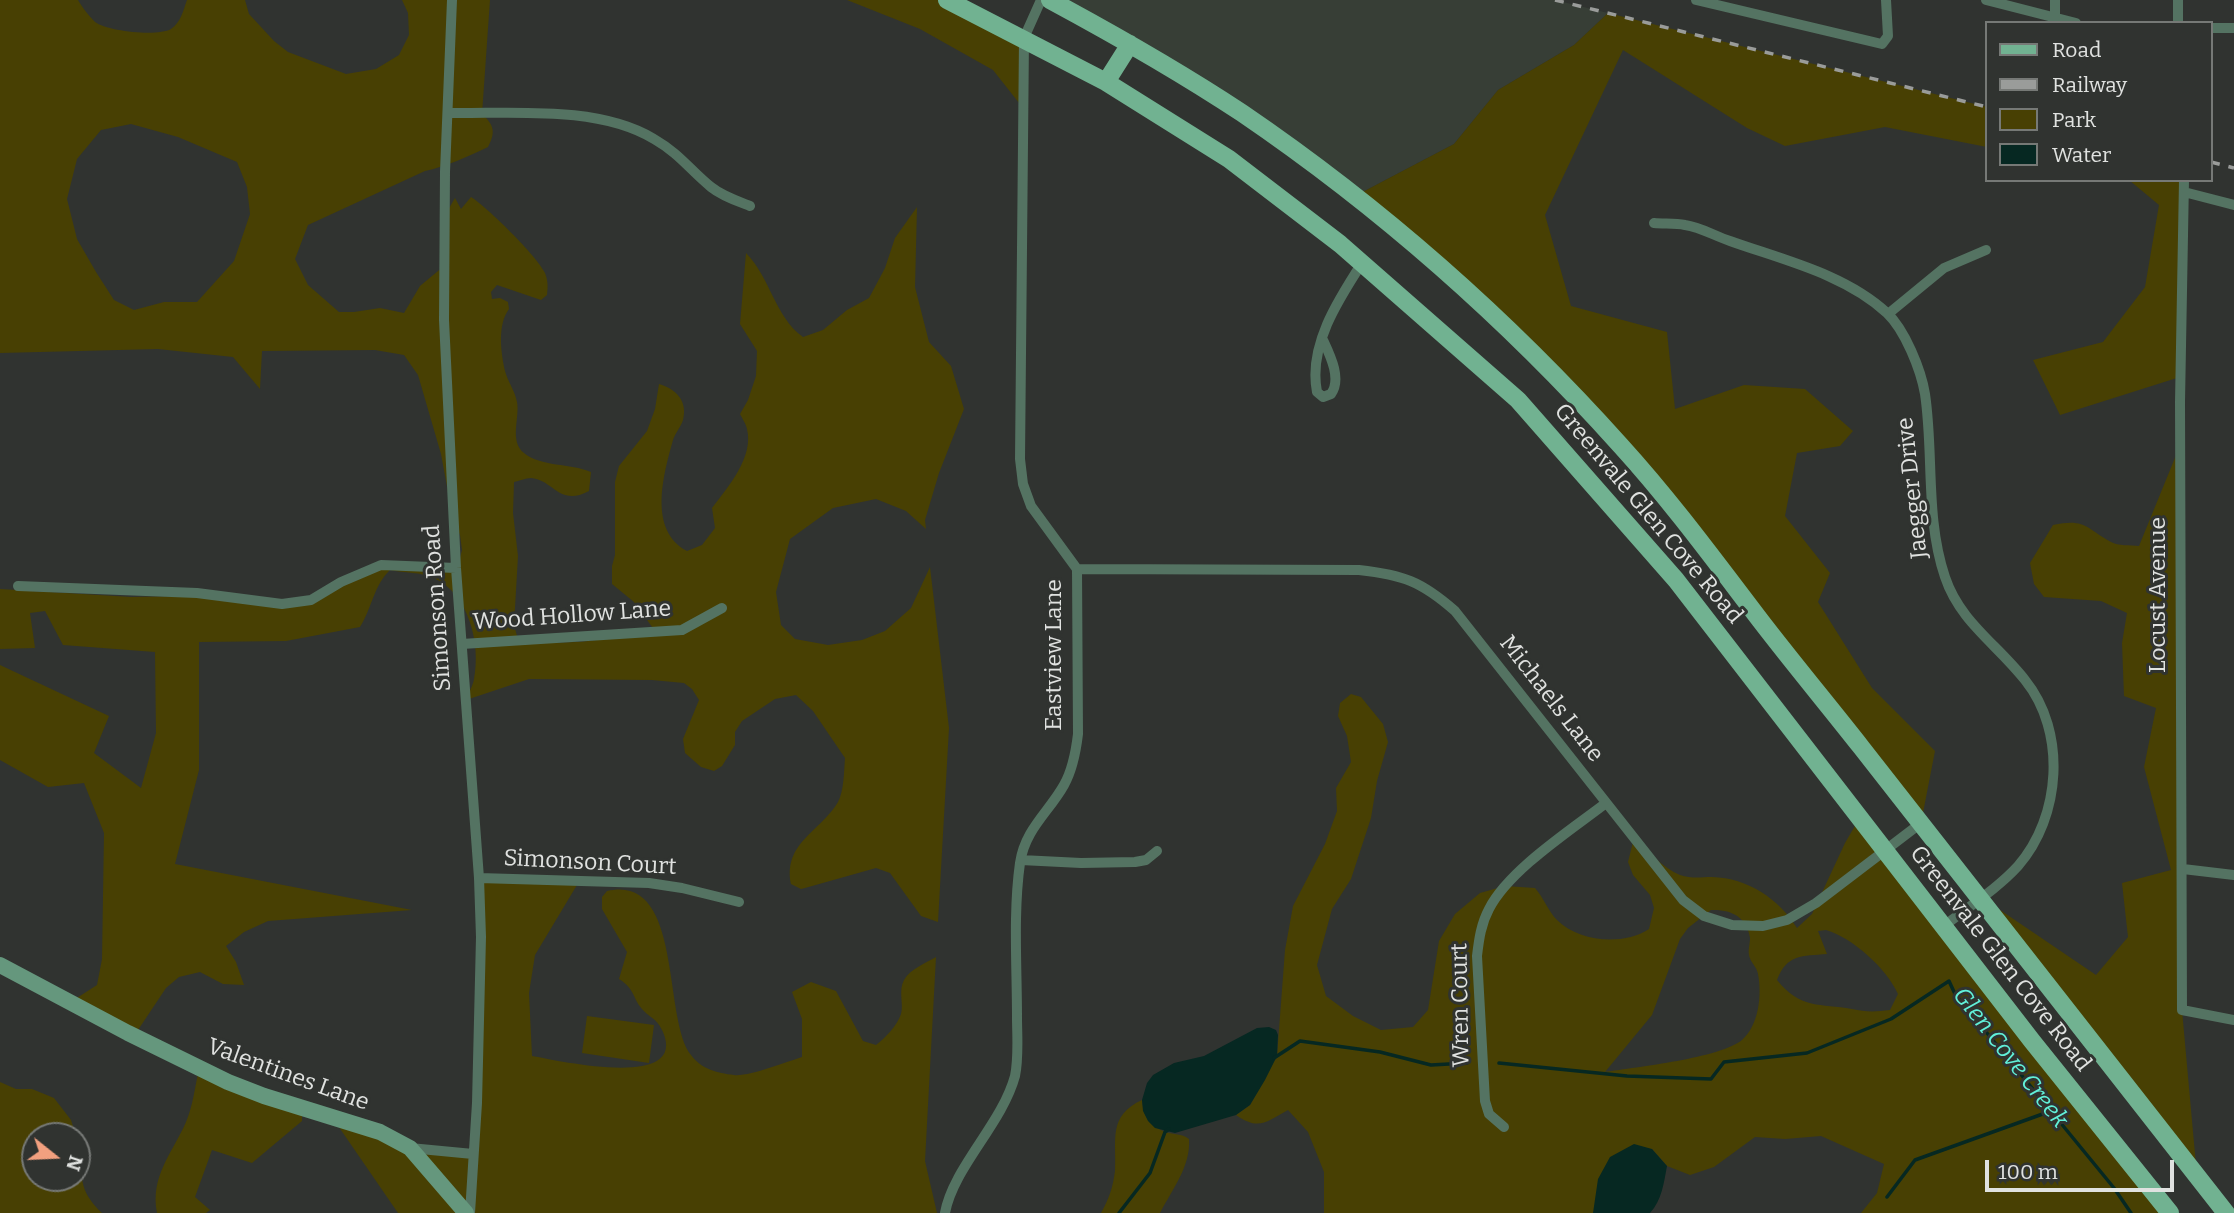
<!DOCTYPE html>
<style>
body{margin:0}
#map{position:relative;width:2234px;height:1213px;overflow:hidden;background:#303330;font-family:Bitter,serif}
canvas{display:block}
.legend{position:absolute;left:1985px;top:21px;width:228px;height:161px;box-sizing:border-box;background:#303330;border:2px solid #767976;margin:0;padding:9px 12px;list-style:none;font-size:21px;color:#e0e2e0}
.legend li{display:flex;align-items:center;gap:14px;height:35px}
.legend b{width:35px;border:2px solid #767976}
.north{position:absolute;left:21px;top:1122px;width:70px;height:70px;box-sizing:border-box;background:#303330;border:2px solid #767976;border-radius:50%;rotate:108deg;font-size:19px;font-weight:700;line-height:28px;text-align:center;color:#e0e2e0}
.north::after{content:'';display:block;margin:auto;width:24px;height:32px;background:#f2a07f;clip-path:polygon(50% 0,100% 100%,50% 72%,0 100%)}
.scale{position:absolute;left:1985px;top:1160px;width:189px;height:32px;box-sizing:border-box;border:4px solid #e0e2e0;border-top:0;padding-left:9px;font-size:21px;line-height:24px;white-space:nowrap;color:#e0e2e0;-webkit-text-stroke:5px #303330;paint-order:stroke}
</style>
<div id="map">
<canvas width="2234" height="1213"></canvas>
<ul class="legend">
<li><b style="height:9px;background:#71b291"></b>Road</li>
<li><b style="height:9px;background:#9a9c9a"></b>Railway</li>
<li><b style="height:19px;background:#484003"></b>Park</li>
<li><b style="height:19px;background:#062822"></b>Water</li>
</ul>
<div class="north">N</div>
<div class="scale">100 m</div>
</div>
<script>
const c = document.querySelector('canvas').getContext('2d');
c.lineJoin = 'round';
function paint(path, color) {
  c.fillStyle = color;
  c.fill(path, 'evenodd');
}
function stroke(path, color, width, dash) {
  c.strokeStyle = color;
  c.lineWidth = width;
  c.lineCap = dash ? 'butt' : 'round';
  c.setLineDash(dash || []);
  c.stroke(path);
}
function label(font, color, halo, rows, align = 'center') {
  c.font = font + ' Bitter,serif';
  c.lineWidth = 6;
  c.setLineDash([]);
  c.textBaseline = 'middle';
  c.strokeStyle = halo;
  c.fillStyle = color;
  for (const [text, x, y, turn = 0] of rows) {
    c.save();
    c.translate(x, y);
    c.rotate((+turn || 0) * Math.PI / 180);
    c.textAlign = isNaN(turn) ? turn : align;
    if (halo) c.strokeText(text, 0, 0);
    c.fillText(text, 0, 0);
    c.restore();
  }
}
paint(new Path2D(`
 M 1047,0 L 1555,0 L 1608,13 L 1574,45 L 1498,90 L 1454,144 L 1355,196 L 1270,132 Z`), '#373e36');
paint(new Path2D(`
 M 0,0 L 78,0 C 82,7 89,16 95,22 C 107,31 157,37 171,29 C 181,22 183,11 187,0 L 245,0 L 249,14 L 274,41 L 288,52 L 346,74 L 376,69 L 399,55 L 409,35 L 408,13 L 402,0 L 490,0 L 482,114 C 494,125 496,132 488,147 C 469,156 445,167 425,171 L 308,225 L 295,259 L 308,285 L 339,312 L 354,312 L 380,308 L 404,313 L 420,286 L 444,266 L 445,215 L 455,198 L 461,209 L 471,197 C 487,207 537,256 545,273 C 548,281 548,286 547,295 L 541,300 L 497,285 L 491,292 L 492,299 L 500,298 L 508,302 L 509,309 C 497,325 501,353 505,371 C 508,382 515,391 517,402 C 520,418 509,441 524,453 C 541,467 570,463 591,472 L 589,491 C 559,507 554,480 531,478 C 526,478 519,481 514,482 L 513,513 L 518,556 L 514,625 L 517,636 C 544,651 624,637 655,631 L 634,602 L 612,584 L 612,566 L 615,555 L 615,482 L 619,466 L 647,431 L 655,409 L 659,384 C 676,389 688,401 683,420 C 681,427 675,433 673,440 C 663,476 648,530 687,551 L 702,545 L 715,528 L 712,508 C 728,487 754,457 747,429 C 746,424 742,418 740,414 L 748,400 L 756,376 L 757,351 L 740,324 L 746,253 C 770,277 775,317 803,337 L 823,330 L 847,310 L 869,298 L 885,268 L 895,238 L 917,207 L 915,287 L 929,342 L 951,366 L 964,409 L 939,473 L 925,520 L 926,529 L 906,511 L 876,499 L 833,508 L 790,539 L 776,592 L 781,625 L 795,639 L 828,645 L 862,640 L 885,631 L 911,608 L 930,567 L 949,728 L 938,922 L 921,916 L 890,873 L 876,868 L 805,888 L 801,889 L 791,884 C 783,843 820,832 838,802 C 844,791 844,771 845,758 L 813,711 L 796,695 L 775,699 L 742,721 L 735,732 L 735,745 L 722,766 L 714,771 L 701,767 L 685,753 L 683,739 L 699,700 L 692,689 L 684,683 L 652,680 L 529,679 L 466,700 C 468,693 473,686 474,679 C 481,644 469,594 434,578 C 421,572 404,573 390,570 C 374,585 372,608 360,627 L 286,641 L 199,642 L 199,770 L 175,864 L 412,910 L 268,921 L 244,932 L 226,946 L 236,962 L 244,985 L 223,984 L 200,972 L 179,977 L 166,988 L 134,1036 L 69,1003 L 97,985 L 102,959 L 104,833 L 84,783 L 48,787 L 0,760 L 0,665 L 109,716 L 94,753 L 141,788 L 156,733 L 155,652 L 63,645 L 45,611 L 30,613 L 35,648 L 0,649 L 0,589 L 131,597 L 193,596 L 284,607 L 381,567 L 458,566 L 462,550 L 460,535 L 453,519 L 441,454 L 418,375 L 404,355 L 375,350 L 262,351 L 260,389 L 233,357 L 158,349 L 0,353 ZM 131,124 L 178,137 L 237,162 L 247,187 L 250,214 L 234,261 L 197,302 L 164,302 L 134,310 L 114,300 L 96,272 L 77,239 L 67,199 L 77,159 L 101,130 Z
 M 847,0 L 947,0 L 1024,38 L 1023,108 L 993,70 L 920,29 Z
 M 1608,13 L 1987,107 L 1987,147 L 1885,127 L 1785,146 L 1747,128 L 1623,50 L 1545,215 L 1571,306 L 1667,332 L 1675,409 L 1744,385 L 1805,389 L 1853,431 L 1840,446 L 1797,453 L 1785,516 L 1830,573 L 1818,602 L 1872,688 L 1935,751 L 1921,823 L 1624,449 L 1355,196 L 1454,144 L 1498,90 L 1574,45 Z
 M 2129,180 L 2184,180 L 2180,377 L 2060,415 L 2033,360 L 2103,342 L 2145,287 L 2159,205 Z
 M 2179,448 L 2182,1010 L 2197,1176 L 1981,897 L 2096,975 L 2128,937 L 2122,883 L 2171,870 L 2144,767 L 2156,708 L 2124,696 L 2122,643 L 2127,613 L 2101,601 L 2044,597 L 2034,584 L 2030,563 L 2053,525 C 2085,518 2086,528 2111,542 C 2118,546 2130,545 2139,546 Z
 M 1351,694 L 1361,697 L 1383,724 L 1388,742 L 1377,781 L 1371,818 L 1351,879 L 1332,909 L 1317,965 L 1326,996 L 1353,1016 L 1381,1030 L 1413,1027 L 1428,1010 L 1439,941 L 1455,914 L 1480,893 L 1505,886 L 1535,888 C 1544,898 1548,911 1557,920 C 1579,942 1623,946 1649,929 L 1654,908 L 1650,895 L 1633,875 L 1628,862 L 1634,838 C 1647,850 1663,868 1680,875 C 1692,879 1701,877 1712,877 C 1748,878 1779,899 1797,928 L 1812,914 L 1845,843 L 1859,819 L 2170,1213 L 1861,1213 L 1877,1193 L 1884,1164 L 1821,1136 L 1785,1139 L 1755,1137 L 1714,1167 L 1690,1175 L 1667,1166 L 1652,1149 L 1593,1213 L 1324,1213 L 1324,1172 L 1308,1132 L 1288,1110 C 1266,1122 1259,1131 1236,1115 L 1250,1105 L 1277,1056 L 1285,950 L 1293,906 L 1325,844 L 1337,811 L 1336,788 L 1351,762 L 1347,736 L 1338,716 L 1340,703 ZM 1711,910 C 1731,909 1747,917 1750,938 C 1750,944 1748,949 1749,955 C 1750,962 1757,967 1758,974 C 1762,995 1759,1025 1742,1040 C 1720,1058 1637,1067 1605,1072 L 1652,1015 L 1680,939 L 1688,928 ZM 1826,930 C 1853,938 1887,969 1898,994 L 1890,1010 C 1875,1012 1865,1012 1852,1009 C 1820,1003 1801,1010 1777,980 C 1787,954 1802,956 1827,954 L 1818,931 Z
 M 479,878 L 577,885 L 535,955 L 529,993 L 532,1056 C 556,1060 688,1091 663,1032 C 657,1018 651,1019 642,1009 C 632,997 635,989 619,979 L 627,952 L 602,909 L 602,897 L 607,891 C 684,873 662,1018 691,1055 C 701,1069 717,1073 734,1075 C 748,1077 786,1062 802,1057 L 802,1019 L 792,992 L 811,982 L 836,991 L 863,1041 L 876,1045 C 885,1038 897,1026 901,1014 C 904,1004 898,991 904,980 C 910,969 926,963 936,957 L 925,1161 L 937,1213 L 398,1213 L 332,1117 L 410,1148 L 473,1154 Z
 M 587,1016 L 654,1025 L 649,1063 L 582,1053 Z
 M 199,1069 L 302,1107 L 302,1121 L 252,1163 L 212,1150 L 195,1197 L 210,1210 L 206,1213 L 157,1213 C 150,1176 172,1154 186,1122 C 193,1106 195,1086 199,1069 Z
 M 0,1082 L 16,1089 L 32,1089 L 54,1098 L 71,1120 L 76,1136 L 35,1136 L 35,1178 L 77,1178 L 77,1138 C 88,1171 71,1183 102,1213 L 0,1213 Z
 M 1142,1100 C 1143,1115 1150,1127 1166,1132 C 1174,1135 1181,1133 1189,1139 C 1191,1166 1172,1190 1160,1213 L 1101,1213 C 1109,1199 1113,1187 1115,1171 C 1117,1141 1107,1116 1142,1100 Z`), '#484003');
paint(new Path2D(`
 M 1269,1027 L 1276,1030 L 1278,1035 L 1277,1056 L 1265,1080 L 1250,1105 L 1236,1115 L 1175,1133 L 1155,1128 L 1148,1121 L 1143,1111 L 1142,1100 L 1147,1083 L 1153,1075 L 1174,1063 L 1204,1056 L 1257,1028 Z
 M 1634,1144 L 1652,1149 L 1667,1166 C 1664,1182 1662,1200 1650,1213 L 1593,1213 L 1598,1179 L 1610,1157 Z`), '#062822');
stroke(new Path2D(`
 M 1274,1058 L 1300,1041 L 1380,1052 L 1431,1065 L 1467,1063
 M 1499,1063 L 1627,1076 L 1711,1079 L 1724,1062 L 1807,1053 L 1891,1019 L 1949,981 L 1955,994 L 2114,1188 L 2131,1213
 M 1887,1197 L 1915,1160 L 2051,1111
 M 1119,1213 L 1150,1173 L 1165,1132 L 1169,1129`), '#062822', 3.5);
stroke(new Path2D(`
 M 452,0 L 445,172 L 444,320 L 456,568 L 479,878 L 481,937 L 477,1103 L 470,1213
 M 1696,0 L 1882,44 L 1888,36 L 1886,0
 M 1986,0 L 2076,23
 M 2055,0 L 2055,18
 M 2178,0 L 2178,23
 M 2211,28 L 2234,28
 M 448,113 C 512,114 598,105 654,139 C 680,154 690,170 711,187 C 722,196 737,201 750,206
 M 2184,180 L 2180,402 L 2182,1010 L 2234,1020
 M 2184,192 L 2234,205
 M 1654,223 C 1664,224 1675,223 1685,225 C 1700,227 1715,236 1730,241 C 1783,260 1845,274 1887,313 C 1905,330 1921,370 1925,394 C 1934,454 1925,518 1945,577 C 1960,622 1997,644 2025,680 C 2067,732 2061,817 2018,866 C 1997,889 1968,907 1944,926
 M 1888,314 L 1944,268 L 1986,250
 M 1323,340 C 1330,355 1342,379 1331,394 L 1323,397 L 1317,392 C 1308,346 1338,300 1362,263
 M 1077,569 L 1359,570 C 1403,575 1421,581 1455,611 L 1683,900 L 1704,916 L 1732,925 L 1763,926 L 1787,920 L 1816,903 L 1921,823
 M 18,586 L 197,593 L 282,604 L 311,600 L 341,582 L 381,565 L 456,568
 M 462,644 L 682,630 L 722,608
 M 1021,860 L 1081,863 L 1135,862 L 1146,860 L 1157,851
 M 2183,869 L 2234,875
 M 479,878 L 649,883 L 682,888 L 739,902
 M 1504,1127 L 1489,1114 L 1485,1101 L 1477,956 C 1479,939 1481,924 1489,909 C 1509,870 1571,830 1606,803
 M 410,1148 L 473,1154
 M 945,1213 C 953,1168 1002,1124 1015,1076 C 1019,1057 1017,1036 1017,1017 C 1017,966 1013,913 1020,863 C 1025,829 1049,812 1064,785 C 1073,769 1076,751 1078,734 L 1077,569 L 1031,506 L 1023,484 L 1020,459 L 1024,38 L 1041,0`), '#547362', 10);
stroke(new Path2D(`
 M 0,965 L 128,1033 L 228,1082 L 264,1096 L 380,1132 L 410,1148 L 466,1213`), '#65977d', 16);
stroke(new Path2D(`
 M 947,0 L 1106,82 L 1229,159 L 1340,244 L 1518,400 L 1676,580 L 2032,1041 L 2170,1213
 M 1050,0 C 1115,35 1180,72 1242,113 C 1380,207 1509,321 1621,446 C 1671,501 1715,561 1760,620 C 1793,663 1828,705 1861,747 C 1983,902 2105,1057 2226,1213
 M 1106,82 L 1130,44`), '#71b291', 18);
stroke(new Path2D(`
 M 1555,0 L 1987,107
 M 2211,162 L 2234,168`), '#9a9c9a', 3.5, [9, 9]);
label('23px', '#e0e2e0', '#303330', [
 ["Jaegger Drive",1913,488,-96],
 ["Greenvale Glen Cove Road",1648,514,50],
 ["Locust Avenue",2159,595,-90],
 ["Simonson Road",438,608,-94],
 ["Wood Hollow Lane",572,616,-4],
 ["Eastview Lane",1055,655,-90],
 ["Michaels Lane",1551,699,52],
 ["Simonson Court",590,863,3],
 ["Greenvale Glen Cove Road",2000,959,52],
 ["Wren Court",1461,1005,-91],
 ["Valentines Lane",288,1075,20]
]);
label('italic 24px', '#61f0d9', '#303330', [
 ["Glen Cove Creek",2010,1058,52]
]);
</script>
